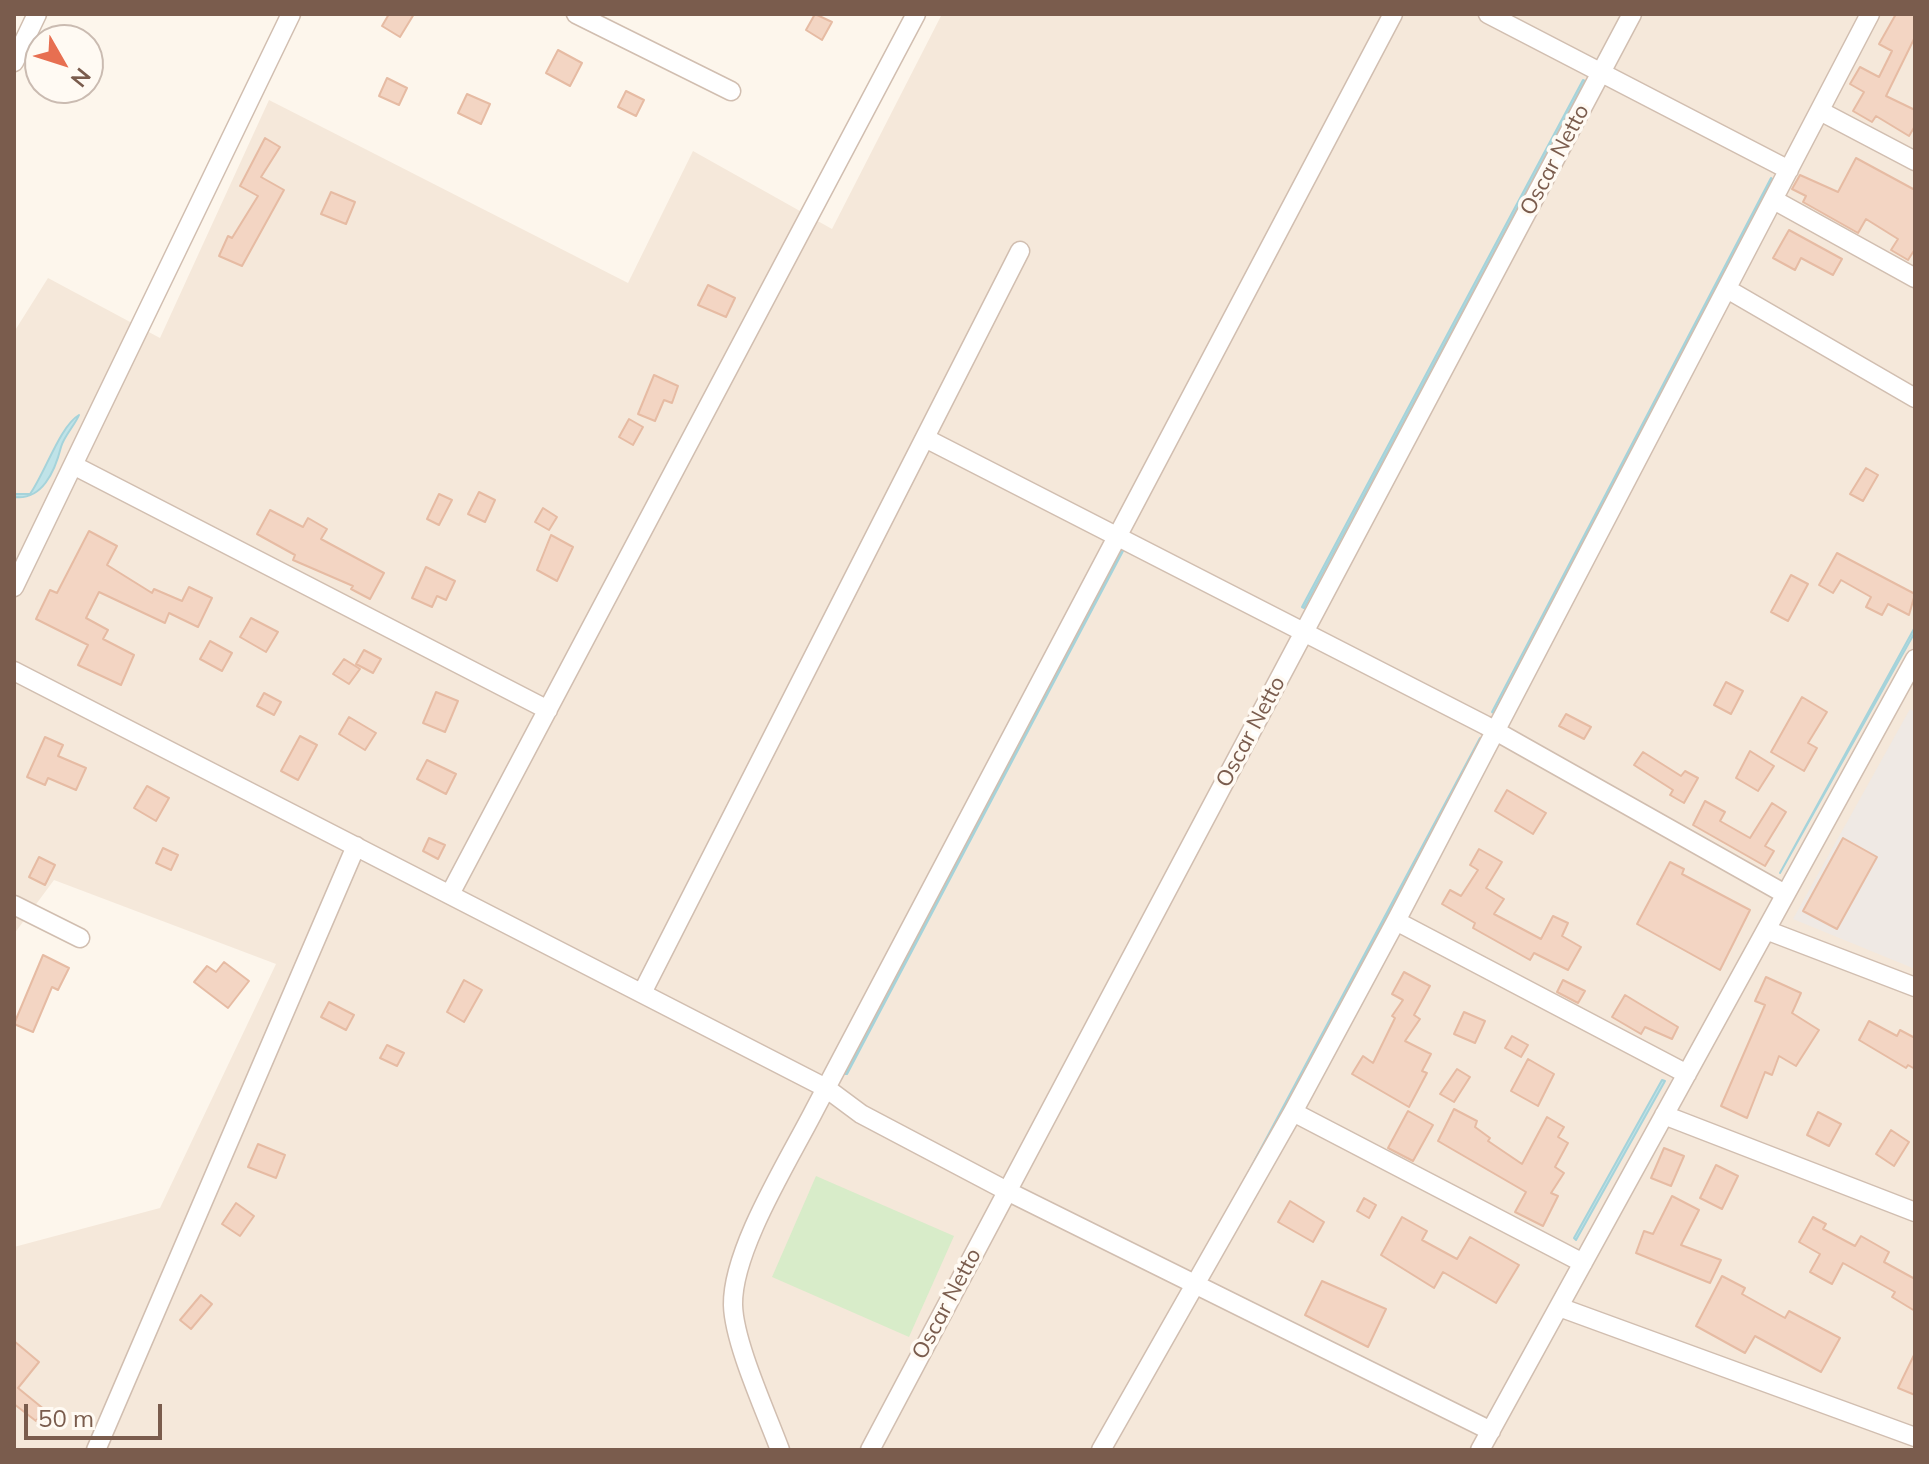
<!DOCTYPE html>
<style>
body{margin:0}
#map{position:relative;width:1929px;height:1464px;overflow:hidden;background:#fdf6ec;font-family:Mulish,sans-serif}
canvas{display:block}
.frame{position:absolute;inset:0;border:16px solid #7a5c4d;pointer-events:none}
.north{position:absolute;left:24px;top:24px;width:80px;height:80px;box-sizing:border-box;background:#fffaf3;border:2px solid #cabbb1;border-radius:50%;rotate:129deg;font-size:22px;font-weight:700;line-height:32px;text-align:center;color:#7a5c4d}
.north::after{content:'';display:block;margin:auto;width:28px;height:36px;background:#e76f51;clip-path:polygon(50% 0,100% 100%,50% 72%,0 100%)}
.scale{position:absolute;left:24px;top:1404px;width:138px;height:36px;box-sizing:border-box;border:4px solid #7a5c4d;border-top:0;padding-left:10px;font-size:24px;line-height:28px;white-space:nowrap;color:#7a5c4d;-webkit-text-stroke:6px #fffaf3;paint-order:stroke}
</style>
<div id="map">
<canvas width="1929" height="1464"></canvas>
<div class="frame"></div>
<div class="north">N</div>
<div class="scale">50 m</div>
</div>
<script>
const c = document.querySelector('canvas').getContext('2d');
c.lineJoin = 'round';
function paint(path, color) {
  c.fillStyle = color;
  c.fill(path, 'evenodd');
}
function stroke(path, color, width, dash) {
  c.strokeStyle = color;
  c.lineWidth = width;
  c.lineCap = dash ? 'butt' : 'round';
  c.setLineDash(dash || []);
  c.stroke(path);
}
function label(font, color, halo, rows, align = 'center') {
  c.font = font + ' Mulish,sans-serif';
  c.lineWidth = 7;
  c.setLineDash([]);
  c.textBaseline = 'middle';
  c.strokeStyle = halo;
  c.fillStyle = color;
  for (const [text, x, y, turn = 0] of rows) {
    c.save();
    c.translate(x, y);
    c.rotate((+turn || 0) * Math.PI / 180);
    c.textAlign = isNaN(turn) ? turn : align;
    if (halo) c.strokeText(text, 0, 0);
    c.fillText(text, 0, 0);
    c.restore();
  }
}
paint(new Path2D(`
 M 942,14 L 1915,14 L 1915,1450 L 14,1450 L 14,1247 L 160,1208 L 276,964 L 54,880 L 14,934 L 14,332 L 48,278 L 160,338 L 269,100 L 628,283 L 693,151 L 832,229 Z`), '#f5e8da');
paint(new Path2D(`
 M 1910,709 L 1915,712 L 1915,969 L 1793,919 Z`), '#efe9e4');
paint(new Path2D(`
 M 816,1176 L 954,1236 L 909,1337 L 772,1277 Z`), '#d8ecc9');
const water = new Path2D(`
 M 1583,80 L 1585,81 L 1304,608 L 1302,607 Z
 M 1771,178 L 1772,179 L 1494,713 L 1492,712 Z
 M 79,415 C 75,425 64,436 61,447 C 55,471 42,501 14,497 L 14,494 L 30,494 C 45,473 60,426 79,415 Z
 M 1122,550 L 1123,551 L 847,1074 L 845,1074 Z
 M 1915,627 L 1915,632 L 1780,873 Z
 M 1480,738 L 1481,739 L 1211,1245 L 1210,1244 Z
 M 1662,1080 L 1665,1081 L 1576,1240 L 1574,1238 Z`);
paint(water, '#bfe3e8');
stroke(water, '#a5d3da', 2);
const building = new Path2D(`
 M 389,14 L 414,14 L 400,37 L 382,26 Z
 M 815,14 L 832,22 L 822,40 L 806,30 Z
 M 1896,14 L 1915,14 L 1915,37 L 1886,96 L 1915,110 L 1915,126 L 1909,136 L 1876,116 L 1872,122 L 1853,111 L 1864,92 L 1850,84 L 1860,67 L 1879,77 L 1892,51 L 1879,44 Z
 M 558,50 L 582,63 L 570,86 L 546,73 Z
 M 387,78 L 407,88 L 399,105 L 379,96 Z
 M 626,91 L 644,100 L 636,116 L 618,107 Z
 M 467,94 L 490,104 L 481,124 L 458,113 Z
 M 265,138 L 280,147 L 261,177 L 284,190 L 242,266 L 219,256 L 228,236 L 232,238 L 258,196 L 240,186 Z
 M 1856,158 L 1915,190 L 1915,249 L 1908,260 L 1891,250 L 1898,239 L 1866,219 L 1858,233 L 1803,202 L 1806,196 L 1792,189 L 1800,175 L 1838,192 Z
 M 331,192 L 355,202 L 346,224 L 321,214 Z
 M 1789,230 L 1842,259 L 1833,275 L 1801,258 L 1795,270 L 1773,258 Z
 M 708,285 L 735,298 L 726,317 L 698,305 Z
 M 654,375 L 678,386 L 672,403 L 664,400 L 655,421 L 638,414 Z
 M 629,419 L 643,427 L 633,445 L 619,437 Z
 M 1866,468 L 1878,475 L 1863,501 L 1850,494 Z
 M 479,492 L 495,500 L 485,522 L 468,514 Z
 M 439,494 L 452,500 L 439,525 L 427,519 Z
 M 543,508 L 557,517 L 549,530 L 535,522 Z
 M 270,510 L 303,527 L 308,518 L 327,529 L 321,539 L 384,573 L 370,599 L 351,589 L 353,586 L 293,560 L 295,555 L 257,534 Z
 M 89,531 L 117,546 L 107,565 L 152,593 L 154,589 L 182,601 L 189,587 L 212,598 L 198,627 L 169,613 L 165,623 L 99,592 L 86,618 L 108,630 L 103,639 L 134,655 L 121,685 L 78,665 L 88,645 L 36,619 L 50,590 L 57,593 Z
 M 551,535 L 573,547 L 557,581 L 537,570 Z
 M 1837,553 L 1915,594 L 1909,615 L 1888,604 L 1882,615 L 1866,607 L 1871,597 L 1841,580 L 1833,593 L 1819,585 Z
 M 426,567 L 455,581 L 446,600 L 437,596 L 432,607 L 412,598 Z
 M 1791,575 L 1808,584 L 1788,621 L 1771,612 Z
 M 251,618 L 278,632 L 266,652 L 240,637 Z
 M 210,641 L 232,653 L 222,671 L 200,659 Z
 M 364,650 L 381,659 L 373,673 L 356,664 Z
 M 344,659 L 360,669 L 349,684 L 333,674 Z
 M 1726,682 L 1743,691 L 1731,714 L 1714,705 Z
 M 436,692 L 458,701 L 445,732 L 423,723 Z
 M 264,693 L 281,702 L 274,715 L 257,706 Z
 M 1802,697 L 1827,712 L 1808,743 L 1817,748 L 1804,771 L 1771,752 Z
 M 1566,714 L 1591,727 L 1584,739 L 1559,726 Z
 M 349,717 L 376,733 L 365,750 L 339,734 Z
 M 300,736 L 317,745 L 298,780 L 281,771 Z
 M 45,737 L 63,745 L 58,756 L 86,768 L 76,790 L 48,778 L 45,785 L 27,777 Z
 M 1750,751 L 1774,766 L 1758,791 L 1736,778 Z
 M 1643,752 L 1681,776 L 1685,771 L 1698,778 L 1684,803 L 1670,795 L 1673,790 L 1634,765 Z
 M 427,760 L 456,774 L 446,794 L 417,779 Z
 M 147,786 L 169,798 L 156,821 L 134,808 Z
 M 1507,790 L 1546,813 L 1533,834 L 1495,811 Z
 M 1705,801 L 1725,812 L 1720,821 L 1750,838 L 1772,803 L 1786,812 L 1765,846 L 1774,851 L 1765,866 L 1693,825 Z
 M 429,838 L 445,845 L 438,859 L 423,851 Z
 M 1843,838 L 1877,857 L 1837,929 L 1803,911 Z
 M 163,848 L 178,855 L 171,870 L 156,863 Z
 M 1479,849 L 1502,862 L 1486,888 L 1504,899 L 1494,914 L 1541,939 L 1553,916 L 1568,923 L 1562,936 L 1581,947 L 1568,970 L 1534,953 L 1530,960 L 1473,928 L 1475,923 L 1442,904 L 1450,890 L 1461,896 L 1478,870 L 1470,865 Z
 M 39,857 L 55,865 L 45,885 L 29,877 Z
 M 1670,862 L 1684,869 L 1682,874 L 1750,910 L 1720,970 L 1637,924 Z
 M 43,955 L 69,968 L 58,990 L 52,987 L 33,1032 L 14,1024 Z
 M 224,962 L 249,981 L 228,1008 L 194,982 L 207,966 L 216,972 Z
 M 1404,972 L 1430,986 L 1414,1015 L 1420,1019 L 1405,1041 L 1431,1054 L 1422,1071 L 1427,1073 L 1409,1107 L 1352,1074 L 1363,1056 L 1373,1063 L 1395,1018 L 1392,1016 L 1403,1000 L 1392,994 Z
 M 1766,977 L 1801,993 L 1792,1013 L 1819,1030 L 1796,1066 L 1779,1056 L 1772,1075 L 1765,1072 L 1747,1118 L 1721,1106 L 1765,1005 L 1755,1001 Z
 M 464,980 L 482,990 L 464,1022 L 447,1012 Z
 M 1563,980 L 1585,991 L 1578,1003 L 1557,992 Z
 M 1625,995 L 1678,1027 L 1672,1039 L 1645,1027 L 1641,1034 L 1612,1017 Z
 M 329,1002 L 354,1015 L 346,1030 L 321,1017 Z
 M 1464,1012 L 1485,1021 L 1475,1043 L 1454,1034 Z
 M 1869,1021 L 1897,1036 L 1900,1030 L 1915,1038 L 1915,1069 L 1908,1065 L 1906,1068 L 1859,1040 Z
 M 1512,1036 L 1528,1045 L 1521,1057 L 1505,1048 Z
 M 387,1045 L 404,1053 L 397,1066 L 380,1058 Z
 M 1528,1059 L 1554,1074 L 1538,1106 L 1511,1091 Z
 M 1457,1069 L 1470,1077 L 1454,1102 L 1440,1094 Z
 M 1454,1109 L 1477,1121 L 1475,1127 L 1490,1138 L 1488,1141 L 1522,1164 L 1547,1117 L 1564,1127 L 1558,1137 L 1568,1143 L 1555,1167 L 1564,1173 L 1551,1193 L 1558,1196 L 1543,1226 L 1515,1212 L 1526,1192 L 1438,1141 Z
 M 1408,1111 L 1433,1125 L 1413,1161 L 1388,1148 Z
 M 1818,1112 L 1841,1124 L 1829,1146 L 1807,1135 Z
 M 1891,1130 L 1909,1142 L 1894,1166 L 1876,1154 Z
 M 258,1144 L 285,1155 L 276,1178 L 248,1167 Z
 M 1664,1148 L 1684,1156 L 1671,1186 L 1651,1178 Z
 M 1716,1165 L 1738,1176 L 1722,1209 L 1700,1198 Z
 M 1672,1196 L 1699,1210 L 1681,1245 L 1721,1260 L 1710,1283 L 1636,1253 L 1644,1231 L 1653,1234 Z
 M 1364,1198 L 1376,1205 L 1369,1218 L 1357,1211 Z
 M 1290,1201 L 1324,1222 L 1313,1242 L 1278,1222 Z
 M 236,1203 L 254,1216 L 240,1236 L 222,1224 Z
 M 1402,1217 L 1427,1231 L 1422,1240 L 1457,1259 L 1470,1237 L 1519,1265 L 1496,1303 L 1443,1272 L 1434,1288 L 1381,1255 Z
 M 1813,1217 L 1826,1224 L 1823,1229 L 1855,1246 L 1861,1236 L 1889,1252 L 1884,1262 L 1915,1279 L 1915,1311 L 1892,1297 L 1895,1292 L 1843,1263 L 1832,1284 L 1810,1272 L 1820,1254 L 1799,1242 Z
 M 1722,1276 L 1745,1288 L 1742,1294 L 1785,1318 L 1789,1311 L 1840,1338 L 1821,1372 L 1755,1336 L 1745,1353 L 1696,1326 Z
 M 1322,1281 L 1386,1309 L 1368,1347 L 1305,1315 Z
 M 201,1295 L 212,1304 L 191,1329 L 180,1320 Z
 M 14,1341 L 39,1362 L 18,1388 L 45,1410 L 36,1421 L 14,1404 Z
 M 1915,1353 L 1915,1395 L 1898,1388 Z`);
paint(building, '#f3d5c3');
stroke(building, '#e6bba3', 2);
const minor = new Path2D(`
 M 576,14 L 731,91
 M 1488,14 L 1789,170
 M 14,62 L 37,14
 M 1820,111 L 1915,161
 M 1774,200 L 1915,278
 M 1727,289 L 1915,398
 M 925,438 L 1485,725 L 1785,894
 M 73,465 L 548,710
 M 14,587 L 291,14
 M 14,671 L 826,1088 L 861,1114 L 1007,1191 L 1491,1431
 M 450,894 L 916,14
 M 14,905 L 80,938
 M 1396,921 L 1687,1074
 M 1766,930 L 1915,987
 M 642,993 L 1020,251
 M 1293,1112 L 1583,1263
 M 1664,1115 L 1915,1212
 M 1559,1307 L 1915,1437
 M 96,1450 L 356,846
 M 780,1450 C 766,1412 734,1343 733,1305 C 732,1250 789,1160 815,1109 L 1393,14
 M 870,1450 L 1632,14
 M 1101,1450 L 1293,1112 L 1396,921 L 1870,14
 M 1480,1450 L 1915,659`);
stroke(minor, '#d1beb0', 21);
stroke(minor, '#fff', 18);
label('22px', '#7a5c4d', '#fffaf3', [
 ["Oscar Netto",1555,160,-62],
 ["Oscar Netto",1251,732,-62],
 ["Oscar Netto",947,1304,-62]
]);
</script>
